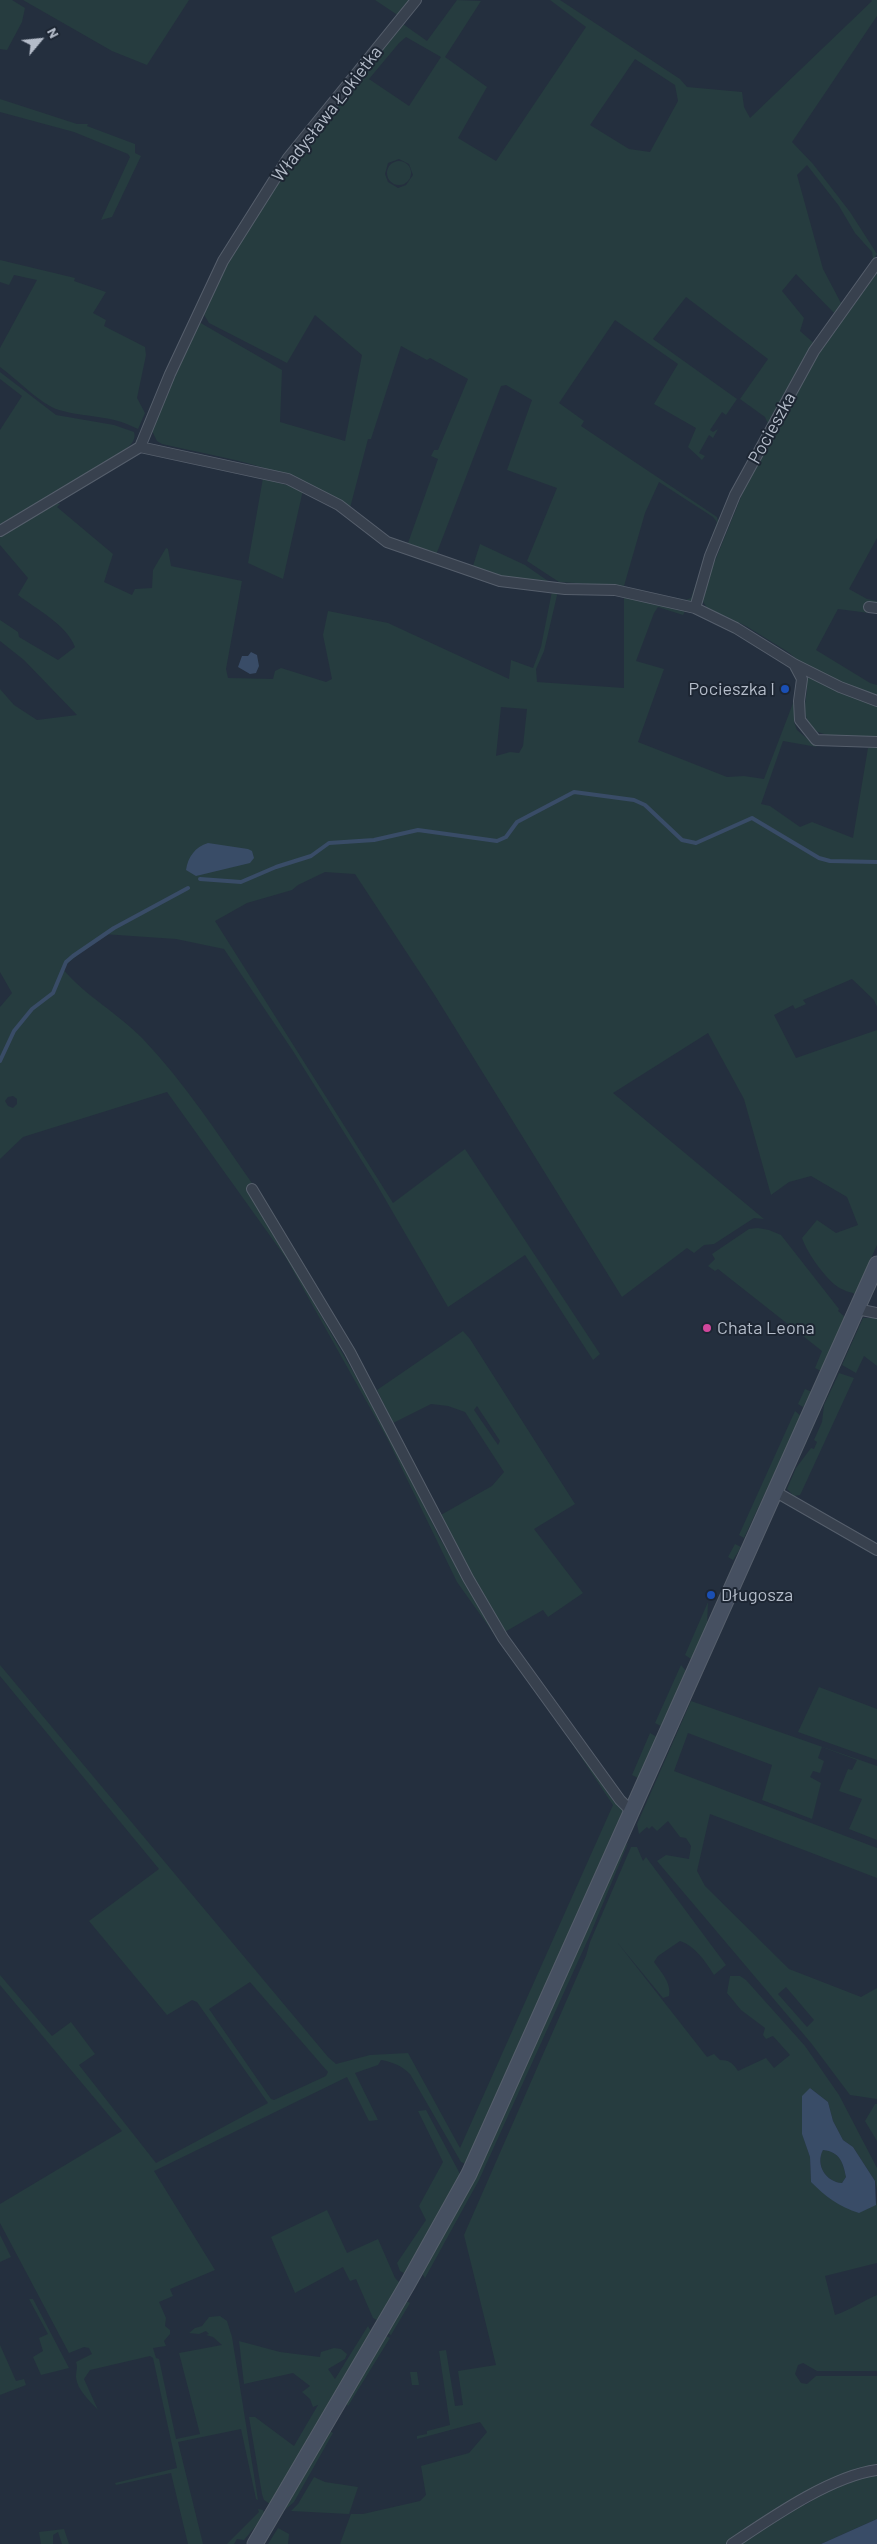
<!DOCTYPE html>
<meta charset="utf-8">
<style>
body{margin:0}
#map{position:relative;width:877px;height:2544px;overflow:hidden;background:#242f3e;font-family:Barlow,sans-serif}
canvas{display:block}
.north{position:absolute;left:15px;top:15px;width:50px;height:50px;-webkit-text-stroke:4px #1d2633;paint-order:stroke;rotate:62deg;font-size:14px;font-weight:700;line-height:20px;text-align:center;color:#b4bcc9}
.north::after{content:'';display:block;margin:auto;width:18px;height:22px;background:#b4bcc9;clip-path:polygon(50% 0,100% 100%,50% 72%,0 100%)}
</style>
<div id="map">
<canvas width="877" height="2544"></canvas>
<div class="north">N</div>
</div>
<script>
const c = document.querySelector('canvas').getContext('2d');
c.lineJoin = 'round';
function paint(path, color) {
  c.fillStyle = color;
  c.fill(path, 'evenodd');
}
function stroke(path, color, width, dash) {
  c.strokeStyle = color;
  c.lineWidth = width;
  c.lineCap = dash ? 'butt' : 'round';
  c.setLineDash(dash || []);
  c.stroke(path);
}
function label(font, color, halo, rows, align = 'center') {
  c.font = font + ' Barlow,sans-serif';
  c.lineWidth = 4;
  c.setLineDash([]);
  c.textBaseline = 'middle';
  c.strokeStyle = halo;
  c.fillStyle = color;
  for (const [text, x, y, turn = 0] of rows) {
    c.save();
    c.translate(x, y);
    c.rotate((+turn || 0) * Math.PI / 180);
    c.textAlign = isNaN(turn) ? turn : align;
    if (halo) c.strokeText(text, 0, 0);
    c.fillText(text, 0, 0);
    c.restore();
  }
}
paint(new Path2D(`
 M 0,0 L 12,0 L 25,8 L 22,22 L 7,50 L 0,49 Z
 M 23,0 L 189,0 L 147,65 L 112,51 Z
 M 375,0 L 412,0 L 399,16 Z
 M 457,0 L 481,1 L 445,57 L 487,87 L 458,138 L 496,161 L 586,27 L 550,0 L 560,0 L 680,79 L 687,87 L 742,92 L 744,107 L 750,118 L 872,1 L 871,0 L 877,0 L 877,16 L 792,142 L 813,164 L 850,212 L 877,254 L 873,260 L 872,252 L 855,233 L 839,206 L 807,165 L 797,175 L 823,269 L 842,305 L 836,315 L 796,274 L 782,291 L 804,318 L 800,331 L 816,345 L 768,424 L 765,417 L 740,399 L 768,359 L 686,297 L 653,339 L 737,399 L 726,415 L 722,412 L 710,430 L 713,432 L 718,429 L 713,438 L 709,435 L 699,453 L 705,456 L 702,460 L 688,447 L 696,428 L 654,404 L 678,364 L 615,320 L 559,403 L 584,421 L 581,426 L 717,517 L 719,525 L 694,598 L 690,601 L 674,596 L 686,600 L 691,598 L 717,522 L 713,517 L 659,482 L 645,513 L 624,586 L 559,582 L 527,561 L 557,488 L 507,470 L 532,400 L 506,385 L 501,386 L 436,555 L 408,543 L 438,459 L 431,456 L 434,450 L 438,450 L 468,379 L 430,358 L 427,360 L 401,346 L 371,439 L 368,439 L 350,508 C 294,468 228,459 162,444 L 157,441 L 151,429 L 199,322 L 282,370 L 280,422 L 345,441 L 362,355 L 315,315 L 287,363 L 209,323 L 203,313 L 232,255 L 277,183 L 315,131 L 403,24 L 427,41 ZM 406,37 L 441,57 L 409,106 L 369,79 L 399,43 ZM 635,59 L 675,85 L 678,101 L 650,152 L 629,149 L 590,125 ZM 399,159 L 409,164 L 413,175 L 406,185 L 398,188 L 388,182 L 385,174 L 388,163 Z
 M 0,99 L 77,124 L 88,124 L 87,126 L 135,144 L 135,153 L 141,156 L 112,217 L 101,220 L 130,157 L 128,154 L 74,132 L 0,112 Z
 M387 173a12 12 0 1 1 24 0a12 12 0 1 1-24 0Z
 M 0,260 L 75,278 L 74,281 L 106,292 L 93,313 L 106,320 L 104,326 L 145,347 L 146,355 L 137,398 L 145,413 L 138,429 C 109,414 86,418 59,410 C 40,404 17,379 0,367 L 0,348 L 37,280 L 14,275 L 9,285 L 0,282 Z
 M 877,273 L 877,538 L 849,589 L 867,599 L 877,601 L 877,606 L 869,610 L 869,613 L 838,609 L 816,650 L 870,683 L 877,685 L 877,738 L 827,735 L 815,731 L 808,722 L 804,711 L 807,690 L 806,672 L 800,662 L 788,652 L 746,626 L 707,608 L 702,600 L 703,590 L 757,458 L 818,354 Z
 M 0,372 L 56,415 L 114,425 L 134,432 C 137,442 127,448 120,454 L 0,525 L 0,430 L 22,396 L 0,379 Z
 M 263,478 L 303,490 L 283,579 L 248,563 Z
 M 54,503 L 60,504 L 57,507 L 113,554 L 104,582 L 132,595 L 135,589 L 152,588 L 153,570 L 166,548 L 168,549 L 171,566 L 242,581 L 226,669 L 228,678 L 273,679 L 275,671 L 281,668 L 326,682 L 332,679 L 323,635 L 328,611 L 388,623 L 509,679 L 511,660 L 533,668 L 541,647 L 552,591 L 558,591 L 544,651 L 536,669 L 537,682 L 624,688 L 624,597 L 686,609 L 683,615 L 658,607 L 654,613 L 636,661 L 664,669 L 638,742 L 727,777 L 744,776 L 764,779 L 795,698 L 794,722 L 797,730 L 817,747 L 783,741 L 761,804 L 770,806 L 800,827 L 812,822 L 853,838 L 868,748 L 877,747 L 877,1007 L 874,1000 L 852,979 L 803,1000 L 806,1004 L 795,1009 L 793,1005 L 774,1015 L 796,1058 L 877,1030 L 877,1245 L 855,1294 C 851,1292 847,1292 844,1290 C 829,1285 807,1253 802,1238 L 817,1220 L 836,1233 L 858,1225 L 847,1197 L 811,1176 L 789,1182 L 771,1195 L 744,1099 L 708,1033 L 613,1093 L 764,1219 L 754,1218 L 714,1244 L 704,1245 L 694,1253 L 687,1248 L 622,1297 L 434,994 L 355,874 L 325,872 L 298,885 L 292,890 L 247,903 L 215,921 L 393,1203 L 465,1149 L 600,1354 L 593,1360 L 525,1255 L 448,1307 L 377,1185 L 293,1051 L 224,949 L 176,939 L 103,934 L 62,968 C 85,996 118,1013 143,1039 C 185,1083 219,1136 254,1186 L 249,1191 L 366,1394 L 410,1476 L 439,1537 L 500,1641 L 623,1810 L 466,2164 L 461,2162 L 410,2074 C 402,2066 393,2062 381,2060 L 378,2065 L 355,2073 L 378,2120 L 369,2121 L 347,2077 L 154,2171 L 215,2270 L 170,2289 L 173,2296 L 159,2302 L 166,2318 L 165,2326 L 170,2330 L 170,2334 L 164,2341 L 166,2346 L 153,2348 L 156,2358 L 159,2359 L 176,2439 L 200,2434 L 179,2353 L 222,2345 L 213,2337 L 206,2335 L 209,2334 L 206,2331 L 199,2334 L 189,2333 L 195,2328 L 202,2326 L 209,2317 L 220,2316 L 227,2321 L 232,2337 L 258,2500 L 256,2499 L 241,2429 L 178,2442 L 203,2544 L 188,2544 L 171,2473 L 116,2485 L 115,2483 L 177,2468 L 153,2358 L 150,2356 L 90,2370 L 84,2379 L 98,2410 C 90,2401 77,2390 76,2377 C 76,2371 78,2368 76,2362 L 92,2354 L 89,2348 L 84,2347 L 69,2353 L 0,2223 L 0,2204 L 122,2131 L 0,1985 L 0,1975 L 52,2036 L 71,2022 L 95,2054 L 79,2065 L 156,2163 L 268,2103 L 197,2002 L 192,2000 L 167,2015 L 89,1921 L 159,1869 L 0,1676 L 0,1665 L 328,2057 L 336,2064 L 370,2055 L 408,2053 L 460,2148 L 613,1805 L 567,1736 L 457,1582 L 387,1438 L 286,1258 L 167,1092 L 23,1137 L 0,1159 L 0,1007 L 12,993 L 0,972 L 0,689 L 14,705 L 37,720 L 77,715 L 24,660 L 0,641 L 0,620 L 18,632 L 19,637 L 58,660 L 75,647 C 67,625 36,609 18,595 L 28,578 L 0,545 L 0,535 ZM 501,707 L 527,709 L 523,746 L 519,753 L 510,752 L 496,756 ZM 13,1096 L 17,1099 L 17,1104 L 13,1108 L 8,1106 L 5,1101 L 8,1097 ZM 250,1982 L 328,2072 L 326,2076 L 274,2100 L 271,2099 L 209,2009 Z
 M 480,544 L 525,565 L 548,581 L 511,580 L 472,569 Z
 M 758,1228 L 769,1230 L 781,1235 L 839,1309 L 838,1311 L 845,1317 L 821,1371 L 815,1368 L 822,1351 L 718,1269 L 715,1271 L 708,1266 L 715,1259 L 712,1254 L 749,1229 Z
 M 863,1318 L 877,1318 L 877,1366 L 864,1356 L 856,1373 L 842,1365 Z
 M 463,1331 L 470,1339 L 575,1504 L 534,1529 L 583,1593 L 548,1617 L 543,1610 L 503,1633 L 439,1516 L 492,1486 L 504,1472 L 465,1412 L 448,1406 L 431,1404 L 393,1423 L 377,1390 ZM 477,1406 L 500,1441 L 498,1445 L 474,1410 Z
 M 839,1373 L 854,1378 L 802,1491 L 800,1495 L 794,1496 L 787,1489 L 796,1468 L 811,1448 L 814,1449 L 817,1442 L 814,1440 L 822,1422 L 824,1405 Z
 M 805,1389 L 812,1392 L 803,1407 L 798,1404 Z
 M 795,1411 L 801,1416 L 744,1538 L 739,1535 Z
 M 735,1544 L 741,1547 L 733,1560 L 728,1557 Z
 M 708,1602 L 707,1626 L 691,1659 L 685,1655 Z
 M 681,1665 L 686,1671 L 661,1726 L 655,1723 Z
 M 819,1687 L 877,1709 L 877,1760 L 798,1732 Z
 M 691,1701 L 877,1766 L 877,1840 L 849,1829 L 862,1799 L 839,1791 L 848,1769 L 852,1770 L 857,1760 L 822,1747 L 818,1758 L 824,1761 L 820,1773 L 813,1771 L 810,1777 L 821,1783 L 812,1819 L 762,1800 L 772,1765 L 688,1733 L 674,1771 L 877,1848 L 877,1878 L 710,1814 L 697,1871 L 705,1886 L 789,1969 L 861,1997 L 877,1988 L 877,2099 L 850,2095 L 811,2043 L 657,1861 L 666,1855 L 689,1859 L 691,1846 L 686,1838 L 680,1837 L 668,1821 L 657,1831 L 652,1826 L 649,1829 L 647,1827 L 639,1834 L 637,1824 ZM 786,1987 L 814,2020 L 807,2027 L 778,1994 Z
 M 650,1733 L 657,1737 L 638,1778 L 632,1775 Z
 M 628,1843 L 590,1935 L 479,2180 L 425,2278 L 421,2272 L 474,2178 L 623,1848 Z
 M 631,1847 L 637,1847 L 643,1861 L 646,1857 L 726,1965 L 714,1975 C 706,1962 695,1946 680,1941 L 658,1956 L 654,1962 C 660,1971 672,1983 669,1996 L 663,1998 L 617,1942 L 707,2057 L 714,2054 L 720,2060 C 729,2060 733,2063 738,2071 L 766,2058 L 774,2068 L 790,2055 L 773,2036 L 766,2039 L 763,2035 L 765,2028 L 741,2010 L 727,1993 L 730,1976 L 740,1976 L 746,1980 L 805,2046 L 839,2095 L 877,2168 L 877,2189 L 875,2181 L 853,2147 L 843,2140 L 833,2121 L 828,2102 L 810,2088 L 802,2133 L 810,2157 L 811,2182 L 876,2205 L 877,2201 L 877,2263 L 825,2276 L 835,2315 C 851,2310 862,2301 877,2295 L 877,2371 L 817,2371 L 803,2363 L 798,2365 L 795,2374 L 801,2383 L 807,2384 L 816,2376 L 877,2376 L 877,2466 L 793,2502 L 805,2505 L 835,2486 L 877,2473 L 877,2519 L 821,2544 L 340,2544 L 351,2514 L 363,2514 L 420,2501 L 426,2495 L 421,2466 L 469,2453 L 487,2432 L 480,2422 L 417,2439 L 417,2436 L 427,2434 L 427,2431 L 450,2425 L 439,2351 L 446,2350 L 455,2406 L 463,2405 L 458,2371 L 496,2365 L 464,2235 L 586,1956 L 590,1942 Z
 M 875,2104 L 877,2104 L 877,2141 L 865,2121 Z
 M 426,2110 L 459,2172 L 460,2178 L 406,2274 L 400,2271 L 397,2263 L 426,2220 L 419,2206 L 443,2162 L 418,2111 Z
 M 823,2150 C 840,2152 843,2162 846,2177 L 842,2183 C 826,2182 815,2165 823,2150 Z
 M 327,2210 L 347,2253 L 378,2239 L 395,2278 L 401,2284 L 379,2321 L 373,2318 L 356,2279 L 350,2281 L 343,2267 L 295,2293 L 271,2237 Z
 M 0,2235 L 11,2257 L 0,2262 Z
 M 29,2299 L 33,2299 L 69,2368 L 41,2375 L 33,2357 L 43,2351 L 39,2338 L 48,2334 Z
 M 406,2301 L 410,2303 L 391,2335 L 386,2332 Z
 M 368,2326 L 372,2333 L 270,2504 L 264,2500 L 262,2494 L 249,2417 L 255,2417 L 294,2446 L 318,2405 L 313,2407 L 310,2399 L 302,2392 L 310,2386 L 293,2373 L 244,2384 L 239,2341 L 280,2352 L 320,2357 L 321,2352 L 334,2348 L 341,2349 L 347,2354 L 345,2359 L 328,2369 L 335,2379 Z
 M 384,2335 L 390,2338 L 348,2406 L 345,2402 Z
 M 0,2345 L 16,2381 L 24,2379 L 26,2385 L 0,2395 Z
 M 410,2372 L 417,2372 L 419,2385 L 412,2385 Z
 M 328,2430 L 333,2433 L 294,2502 L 280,2514 Z
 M 314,2477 L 325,2482 L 358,2487 L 349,2514 L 291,2511 L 298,2504 Z
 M 258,2509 L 263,2510 L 265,2515 L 244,2540 L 237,2539 L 234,2544 L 227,2544 L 259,2512 Z
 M 278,2528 L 289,2534 L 288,2544 L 268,2544 Z
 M 64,2529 L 69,2544 L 62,2544 L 58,2532 L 53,2535 L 53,2544 L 41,2544 L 39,2532 Z`), '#263c3f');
paint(new Path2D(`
 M 251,652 L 257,655 L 259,666 L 256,673 L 250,674 L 238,667 L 242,656 L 248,656 Z
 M 208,843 L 248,849 L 252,851 L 254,858 L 250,863 L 196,876 L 186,870 C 188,857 195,847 208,843 Z
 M 810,2088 L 828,2102 L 833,2121 L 843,2140 L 853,2147 L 875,2181 L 876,2205 L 859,2213 C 839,2207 825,2196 811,2182 L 810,2157 L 802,2134 L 802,2096 ZM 823,2150 C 840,2152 843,2162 846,2177 L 842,2183 C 826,2182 815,2165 823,2150 Z
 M 877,2519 L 877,2544 L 821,2544 Z`), '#394c67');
stroke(new Path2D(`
 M 200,879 L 241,882 L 276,867 L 311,856 L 329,843 L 374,840 L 418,830 L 497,841 L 506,837 L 517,822 L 574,792 L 634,800 L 645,805 L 682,840 L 696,843 L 752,818 L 819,858 L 830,861 L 877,862
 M 0,1061 L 14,1031 L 32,1009 L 53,993 L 66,962 L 73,956 L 114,928 L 188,888`), '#394c67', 4);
const street = new Path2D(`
 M 140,447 L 288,479 L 339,505 L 387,542 L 500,581 L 565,589 L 615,590 L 695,608 L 736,628 L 794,664 L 840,687 L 877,701
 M 0,531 L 140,447 L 170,374 L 223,261 L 288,158 L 416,0
 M 869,607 L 877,608
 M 695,608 L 710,556 L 735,495 L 814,351 L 877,263
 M 794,664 L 802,679 L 799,701 L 800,720 L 816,740 L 877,742
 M 252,1189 L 350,1352 L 468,1578 L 503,1638 L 620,1800 L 632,1812
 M 857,1309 L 877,1313
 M 776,1492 L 877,1550
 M 732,2544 C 771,2518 831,2476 877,2470`);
const secondary = new Path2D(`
 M 255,2544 L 407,2285 L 469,2174 L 877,1264`);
stroke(street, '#565f6c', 12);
stroke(secondary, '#565f6c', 17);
stroke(street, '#38414e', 10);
stroke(secondary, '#465061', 15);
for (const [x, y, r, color] of [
 [785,689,5,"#1a4fb4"],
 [707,1328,5,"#d1479c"],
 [711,1595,5,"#1a4fb4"]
]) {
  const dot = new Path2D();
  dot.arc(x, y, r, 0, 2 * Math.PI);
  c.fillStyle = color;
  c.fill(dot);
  stroke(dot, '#1d2633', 2);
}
label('18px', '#b4bcc9', '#1d2633', [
 ["Władysława Łokietka",327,114,-52],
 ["Pocieszka",772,428,-61]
]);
label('18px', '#b4bcc9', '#1d2633', [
 ["Pocieszka I",775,689,"right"],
 ["Chata Leona",717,1328],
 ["Długosza",721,1595]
], 'left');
</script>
